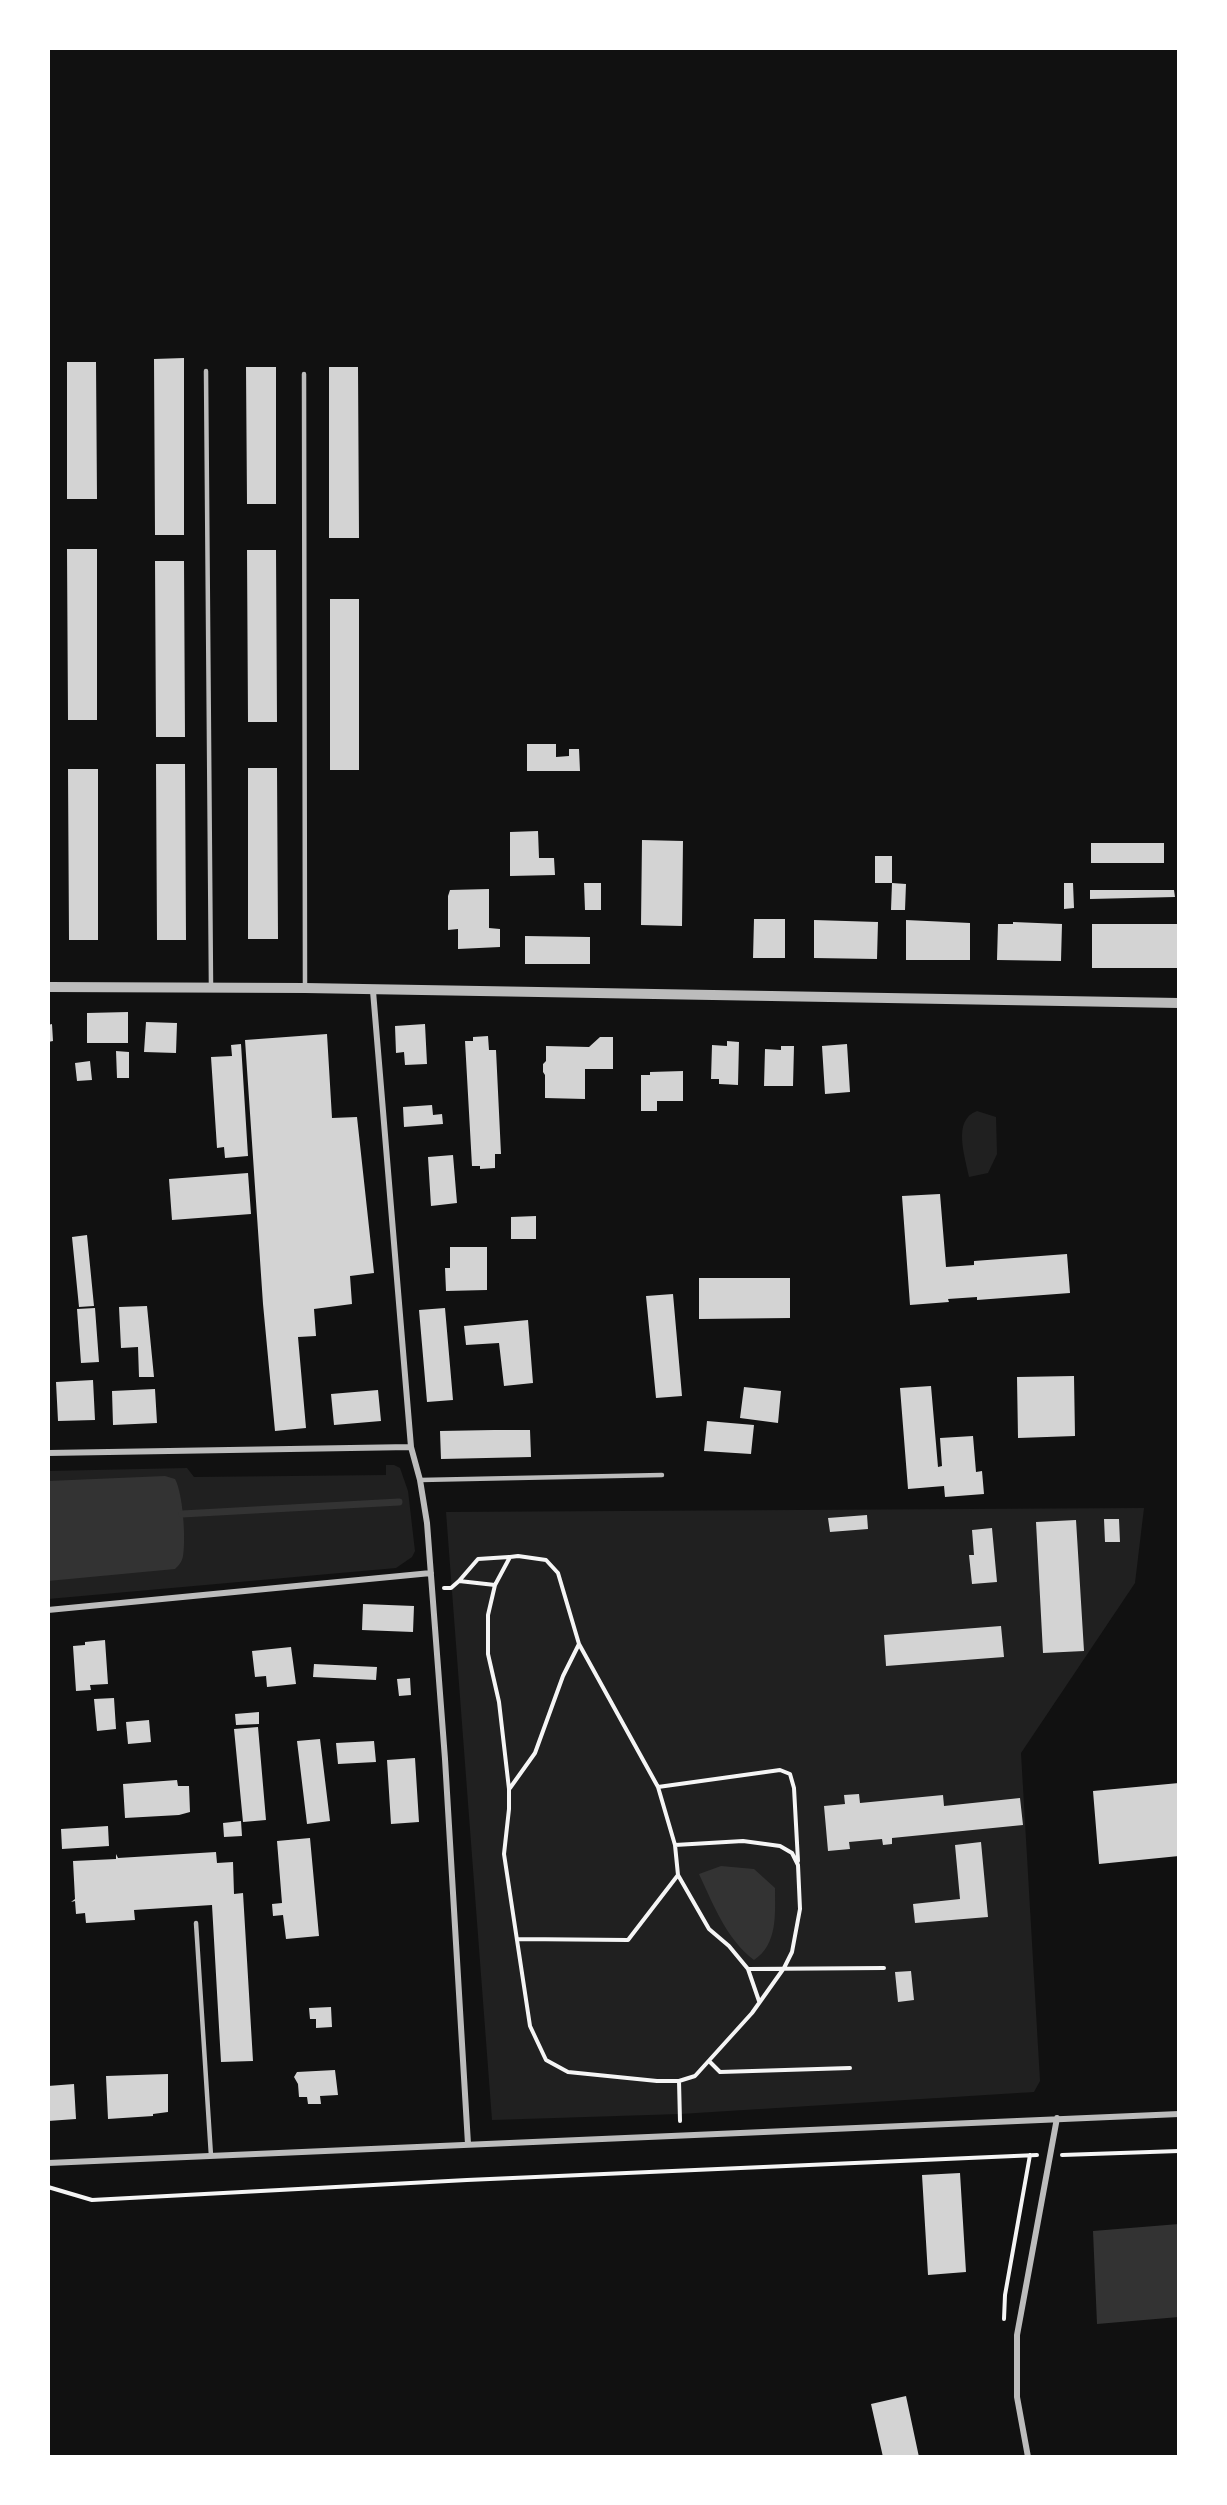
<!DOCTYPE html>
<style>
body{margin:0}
#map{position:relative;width:1227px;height:2505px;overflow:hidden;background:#111;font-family:"Roboto Serif",serif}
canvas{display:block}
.frame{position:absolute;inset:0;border:50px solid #fff;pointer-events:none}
</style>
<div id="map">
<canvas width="1227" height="2505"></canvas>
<div class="frame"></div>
</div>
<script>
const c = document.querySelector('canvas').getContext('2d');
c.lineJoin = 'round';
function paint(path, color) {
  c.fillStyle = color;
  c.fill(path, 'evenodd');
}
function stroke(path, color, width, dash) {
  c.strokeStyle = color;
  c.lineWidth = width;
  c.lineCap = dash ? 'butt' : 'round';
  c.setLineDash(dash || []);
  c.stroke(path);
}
paint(new Path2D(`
 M 977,1111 L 996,1117 L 997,1154 L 988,1173 L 969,1177 C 965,1156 952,1120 977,1111 Z
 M 386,1465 L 394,1465 L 400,1468 L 408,1491 L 415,1551 L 412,1557 L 396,1568 L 48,1599 L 48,1471 L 187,1468 L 194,1477 L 386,1475 Z
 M 1144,1508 L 1135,1583 L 1021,1753 L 1040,2081 L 1034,2092 L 680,2114 L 492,2120 L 446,1512 Z`), '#202020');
paint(new Path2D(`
 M 165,1476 L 175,1479 C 183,1493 186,1540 183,1556 C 182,1562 179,1565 175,1569 L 48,1581 L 48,1481 Z
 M 721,1866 L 754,1869 L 775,1888 C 775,1914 778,1944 754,1960 C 727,1940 713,1904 699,1874 Z
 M 1179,2224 L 1179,2317 L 1097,2324 L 1093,2231 Z`), '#333');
stroke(new Path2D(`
 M 182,1514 L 399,1502`), '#333', 7);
paint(new Path2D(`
 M 184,358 L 184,535 L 155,535 L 154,359 Z
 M 67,362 L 96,362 L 97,499 L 67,499 Z
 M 246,367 L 276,367 L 276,504 L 247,504 Z
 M 329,367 L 358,367 L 359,538 L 329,538 Z
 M 67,549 L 97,549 L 97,720 L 68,720 Z
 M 247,550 L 276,550 L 277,722 L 248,722 Z
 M 155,561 L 184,561 L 185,737 L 156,737 Z
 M 330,599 L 359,599 L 359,770 L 330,770 Z
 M 527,744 L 556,744 L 556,757 L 569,756 L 569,749 L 579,749 L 580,771 L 527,771 Z
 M 156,764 L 185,764 L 186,940 L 157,940 Z
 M 248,768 L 277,768 L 278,939 L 248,939 Z
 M 68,769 L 98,769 L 98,940 L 69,940 Z
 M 538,831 L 539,858 L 554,858 L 555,875 L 510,876 L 510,832 Z
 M 642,840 L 683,841 L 682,926 L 641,925 Z
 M 1091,843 L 1164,843 L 1164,863 L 1091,863 Z
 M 875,856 L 892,856 L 892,883 L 906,884 L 905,910 L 891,910 L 892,883 L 875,883 Z
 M 584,883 L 601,883 L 601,910 L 585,910 Z
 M 1064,883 L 1073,883 L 1074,908 L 1064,909 Z
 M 489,889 L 489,928 L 500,929 L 500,947 L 458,949 L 458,929 L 448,930 L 448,896 L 450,890 Z
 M 1090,890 L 1174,890 L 1175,897 L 1090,899 Z
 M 754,919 L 785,919 L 785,958 L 753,958 Z
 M 814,920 L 878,922 L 877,959 L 814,958 Z
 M 906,920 L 970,923 L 970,960 L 906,960 Z
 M 1013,922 L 1062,924 L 1061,961 L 997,960 L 998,924 L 1013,924 Z
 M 1092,924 L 1179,924 L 1179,968 L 1092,968 Z
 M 525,936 L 590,937 L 590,964 L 525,964 Z
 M 128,1012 L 128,1043 L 87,1043 L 87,1013 Z
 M 146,1022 L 177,1023 L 176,1053 L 144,1052 Z
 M 52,1024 L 53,1041 L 48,1042 L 48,1025 Z
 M 425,1024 L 427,1064 L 405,1065 L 404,1052 L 396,1053 L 395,1026 Z
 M 327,1034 L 332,1118 L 357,1117 L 374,1273 L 350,1276 L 352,1304 L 314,1309 L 316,1336 L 298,1337 L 306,1428 L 275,1431 L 263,1304 L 245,1040 Z
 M 488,1036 L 489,1050 L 496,1050 L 501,1154 L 495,1154 L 495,1168 L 480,1169 L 480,1166 L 472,1166 L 465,1041 L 473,1041 L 473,1037 Z
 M 600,1037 L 613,1037 L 613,1069 L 585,1069 L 585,1099 L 545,1098 L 545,1075 L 543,1072 L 543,1064 L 546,1061 L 546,1046 L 589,1047 Z
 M 727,1041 L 739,1042 L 738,1085 L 719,1084 L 719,1079 L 711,1079 L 712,1045 L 727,1046 Z
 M 241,1044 L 248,1156 L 225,1158 L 224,1147 L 217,1148 L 211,1057 L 232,1056 L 231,1045 Z
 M 847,1044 L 850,1092 L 825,1094 L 822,1046 Z
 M 781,1046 L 794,1046 L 793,1086 L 764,1086 L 765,1049 L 781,1050 Z
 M 116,1051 L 129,1052 L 129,1078 L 117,1078 Z
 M 90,1061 L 92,1080 L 77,1081 L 75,1063 Z
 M 683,1071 L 683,1101 L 657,1101 L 657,1111 L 641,1111 L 641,1075 L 650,1075 L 650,1072 Z
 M 432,1105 L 433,1115 L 442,1114 L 443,1124 L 404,1127 L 403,1107 Z
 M 453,1155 L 457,1203 L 431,1206 L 428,1157 Z
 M 248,1173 L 251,1214 L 172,1220 L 169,1179 Z
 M 940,1194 L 946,1267 L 974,1265 L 974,1261 L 1067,1254 L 1070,1293 L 977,1300 L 977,1297 L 948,1299 L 949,1302 L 910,1305 L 902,1196 Z
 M 536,1216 L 536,1239 L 511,1239 L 511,1217 Z
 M 87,1235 L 94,1306 L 79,1307 L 72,1237 Z
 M 450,1247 L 487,1247 L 487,1290 L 446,1291 L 445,1268 L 450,1268 Z
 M 699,1278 L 790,1278 L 790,1318 L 699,1319 Z
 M 673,1294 L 682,1396 L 656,1398 L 646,1296 Z
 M 147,1306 L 154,1377 L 139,1377 L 138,1347 L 121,1348 L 119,1307 Z
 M 95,1308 L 99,1362 L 81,1363 L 77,1309 Z
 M 445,1308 L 453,1400 L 427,1402 L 419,1310 Z
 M 528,1320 L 533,1383 L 504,1386 L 499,1343 L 466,1345 L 464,1326 Z
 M 1074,1376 L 1075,1436 L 1018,1438 L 1017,1377 Z
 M 93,1380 L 95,1420 L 58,1421 L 56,1382 Z
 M 931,1386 L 938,1467 L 942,1466 L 940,1438 L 973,1436 L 976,1472 L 982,1471 L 984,1494 L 945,1497 L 944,1486 L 908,1489 L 900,1388 Z
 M 744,1387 L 781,1391 L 778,1423 L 740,1418 Z
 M 155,1389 L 157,1423 L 113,1425 L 112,1391 Z
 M 378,1390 L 381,1421 L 334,1425 L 331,1394 Z
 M 707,1421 L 754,1425 L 751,1454 L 704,1451 Z
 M 494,1430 L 530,1430 L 531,1457 L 441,1459 L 440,1431 Z
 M 867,1515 L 868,1529 L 830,1532 L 828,1518 Z
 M 1104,1519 L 1119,1519 L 1120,1542 L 1105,1542 Z
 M 1076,1520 L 1084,1651 L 1043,1653 L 1036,1522 Z
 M 992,1528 L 997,1582 L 972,1584 L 969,1555 L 974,1555 L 972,1530 Z
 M 363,1604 L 414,1606 L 413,1632 L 362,1630 Z
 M 1001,1626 L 1004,1657 L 886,1666 L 884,1635 Z
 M 105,1640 L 108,1684 L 90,1685 L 91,1690 L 76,1691 L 73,1646 L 85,1645 L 85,1642 Z
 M 291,1647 L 296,1684 L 267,1687 L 266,1676 L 255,1677 L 252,1651 Z
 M 314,1664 L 377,1667 L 376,1680 L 313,1677 Z
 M 410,1678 L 411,1695 L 399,1696 L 397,1679 Z
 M 114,1698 L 116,1729 L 97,1731 L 94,1699 Z
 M 259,1712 L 259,1724 L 236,1725 L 235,1714 Z
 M 149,1720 L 151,1742 L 128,1744 L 126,1722 Z
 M 258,1727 L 266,1820 L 243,1822 L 234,1729 Z
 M 320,1739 L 330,1821 L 307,1824 L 297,1741 Z
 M 374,1741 L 376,1762 L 338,1764 L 336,1743 Z
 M 415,1758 L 419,1822 L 391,1824 L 387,1760 Z
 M 177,1780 L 178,1786 L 189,1786 L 190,1812 L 179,1815 L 125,1818 L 123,1784 Z
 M 1179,1783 L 1179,1856 L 1099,1864 L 1093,1791 Z
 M 859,1794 L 860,1803 L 943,1795 L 944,1806 L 1020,1798 L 1023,1825 L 892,1838 L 892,1844 L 883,1845 L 882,1839 L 849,1842 L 850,1849 L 828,1851 L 824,1806 L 845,1804 L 844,1795 Z
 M 241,1821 L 242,1836 L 224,1837 L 223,1823 Z
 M 108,1826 L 109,1846 L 62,1849 L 61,1829 Z
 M 310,1838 L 319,1936 L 286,1939 L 283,1915 L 273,1916 L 272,1904 L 282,1903 L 277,1841 Z
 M 981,1842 L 988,1917 L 915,1923 L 913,1904 L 960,1899 L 955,1845 Z
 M 216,1852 L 217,1863 L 233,1862 L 234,1894 L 243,1893 L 253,2061 L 221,2062 L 212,1905 L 134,1910 L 135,1920 L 86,1923 L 85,1913 L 76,1914 L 75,1901 L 71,1902 L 75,1899 L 73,1861 L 116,1859 L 116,1854 L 118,1858 Z
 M 911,1971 L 914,2000 L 898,2002 L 895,1972 Z
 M 331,2007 L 332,2027 L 316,2028 L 316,2019 L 310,2019 L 309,2008 Z
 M 335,2070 L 338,2095 L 320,2096 L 321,2104 L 308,2104 L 307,2097 L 299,2097 L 298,2084 L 294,2077 L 297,2072 Z
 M 168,2074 L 168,2112 L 153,2114 L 153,2116 L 108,2119 L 106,2076 Z
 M 74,2084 L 76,2119 L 48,2121 L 48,2086 Z
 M 960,2173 L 966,2272 L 928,2275 L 922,2175 Z
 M 906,2396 L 919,2457 L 883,2457 L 871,2404 Z`), '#d3d3d3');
stroke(new Path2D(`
 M 518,1556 L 546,1560 L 558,1573 L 579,1644 L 658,1787 L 675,1845 L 743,1841 L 780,1846 L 792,1853 L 798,1865 L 800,1909 L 792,1952 L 784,1968 L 752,2013 L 695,2076 L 679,2081 L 657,2081 L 568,2072 L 546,2060 L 530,2026 L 504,1854 L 509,1809 L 509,1789 L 499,1702 L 488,1654 L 488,1615 L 495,1585 L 510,1557 Z
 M 495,1585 L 459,1581 L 478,1559 L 509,1557
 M 444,1588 L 451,1588 L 459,1581
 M 658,1787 L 780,1770 L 790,1774 L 794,1788 L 798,1861
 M 510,1788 L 535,1753 L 563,1676 L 579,1644
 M 675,1845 L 678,1875 L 709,1929 L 729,1946 L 748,1969 L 884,1968
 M 517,1939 L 628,1940 L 678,1875
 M 748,1969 L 759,2001
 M 709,2061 L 720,2072 L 850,2068
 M 679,2081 L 680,2121
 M 1062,2155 L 1179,2151
 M 48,2187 L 92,2200 L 467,2180 L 1037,2155
 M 1004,2319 L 1005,2295 L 1030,2155`), '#f5f5f5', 4);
stroke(new Path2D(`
 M 206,371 L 211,986
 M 304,374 L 305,987
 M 420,1480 L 662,1475
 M 196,1923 L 211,2156`), '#bcbcbc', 4.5);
stroke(new Path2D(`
 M 373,991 L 411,1447 L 420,1480 L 427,1523 L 445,1759 L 468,2144
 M 48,1453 L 411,1447
 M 48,1610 L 431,1573
 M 48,2163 L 1179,2114
 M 1028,2457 L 1017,2397 L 1017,2335 L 1057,2118`), '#bcbcbc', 6);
stroke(new Path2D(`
 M 48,987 L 305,988 L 1179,1003`), '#bcbcbc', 10);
</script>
